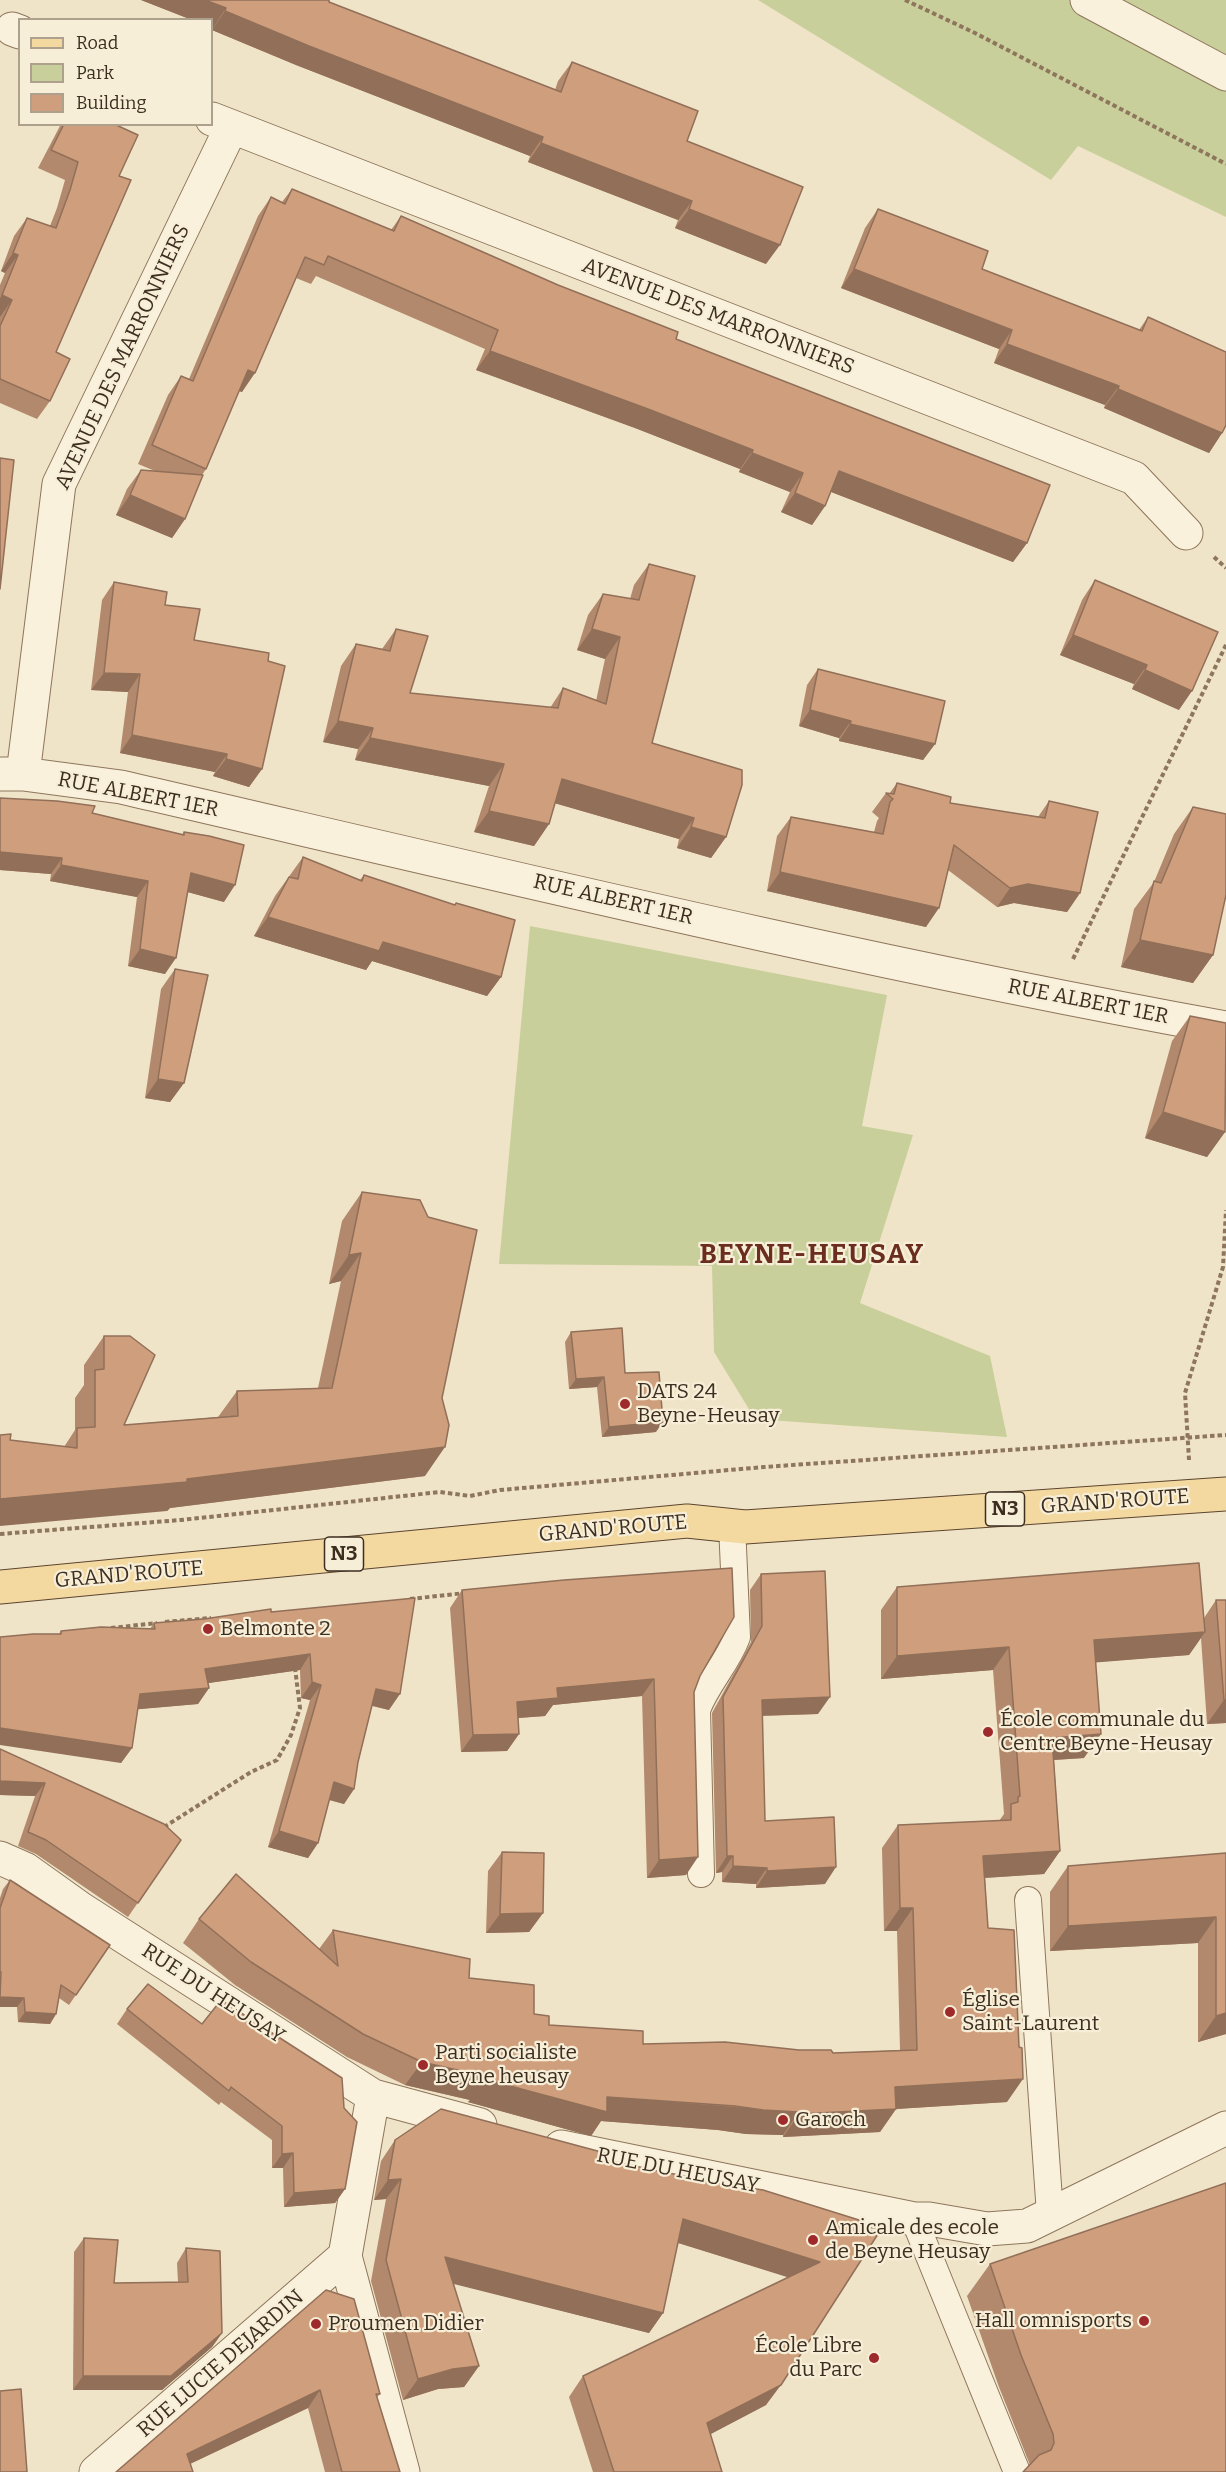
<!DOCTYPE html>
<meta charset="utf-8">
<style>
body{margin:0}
#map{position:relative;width:1226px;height:2472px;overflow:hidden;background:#f0e4c8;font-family:Bitter,serif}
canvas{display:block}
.legend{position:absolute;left:18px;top:18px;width:195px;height:108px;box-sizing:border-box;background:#f7eed8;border:2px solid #ada18e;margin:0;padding:8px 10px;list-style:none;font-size:18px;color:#3d2e20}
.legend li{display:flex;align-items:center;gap:12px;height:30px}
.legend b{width:30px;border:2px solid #ada18e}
</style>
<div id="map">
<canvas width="1226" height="2472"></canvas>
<ul class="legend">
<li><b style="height:8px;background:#f3d9a0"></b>Road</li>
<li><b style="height:16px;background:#c9cf9b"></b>Park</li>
<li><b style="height:16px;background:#cf9f7d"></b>Building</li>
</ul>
</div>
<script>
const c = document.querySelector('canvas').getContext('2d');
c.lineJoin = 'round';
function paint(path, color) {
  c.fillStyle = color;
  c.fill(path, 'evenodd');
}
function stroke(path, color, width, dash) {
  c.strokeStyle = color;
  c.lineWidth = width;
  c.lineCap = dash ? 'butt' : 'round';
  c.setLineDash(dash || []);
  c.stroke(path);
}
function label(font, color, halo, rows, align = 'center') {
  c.font = font + ' Bitter,serif';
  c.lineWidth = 4.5;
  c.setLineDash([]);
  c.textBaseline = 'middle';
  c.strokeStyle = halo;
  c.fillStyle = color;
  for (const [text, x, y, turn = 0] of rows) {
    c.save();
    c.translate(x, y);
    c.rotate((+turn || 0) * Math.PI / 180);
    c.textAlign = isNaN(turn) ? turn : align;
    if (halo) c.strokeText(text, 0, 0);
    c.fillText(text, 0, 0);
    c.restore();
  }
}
paint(new Path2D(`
 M 758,0 L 1226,0 L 1226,217 L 1078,146 L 1051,180 Z
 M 530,926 L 887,995 L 862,1126 L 913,1135 L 860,1303 L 990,1356 L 1007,1437 L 755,1419 L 714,1352 L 712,1266 L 499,1264 Z`), '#c9cf9b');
const service = new Path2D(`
 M 701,1874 L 697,1710 C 707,1683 727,1664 737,1637 L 732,1525
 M 1028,1900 L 1050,2214
 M 914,2219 L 1017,2472`);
const minor = new Path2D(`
 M 1087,0 L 1226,74
 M 12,29 L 20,32
 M 212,119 L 1134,478 L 1186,533
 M 0,774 L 23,774 L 121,787 C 489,872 855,961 1226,1028
 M 23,774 L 59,484 L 231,128
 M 0,1858 L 25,1869 L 81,1909 L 373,2096 L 480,2125
 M 373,2096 L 345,2256 L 403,2472
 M 561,2147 L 914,2219 L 929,2219 L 987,2229 L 1027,2226 L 1226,2128
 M 96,2472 L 345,2256`);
const primary = new Path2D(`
 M 0,1587 L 687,1521 L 745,1527 L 1226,1494`);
stroke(service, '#8d765c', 28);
stroke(minor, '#8d765c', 35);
stroke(primary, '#5b4430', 35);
stroke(new Path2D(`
 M 905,0 L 975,33 L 1226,164
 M 1214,557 L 1226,568
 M 1073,959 L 1226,645
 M 1189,1460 L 1185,1393 L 1223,1267 L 1226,1210
 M 0,1534 L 181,1520 L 440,1492 L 470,1496 L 500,1490 L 764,1467 L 1226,1435
 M 410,1599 L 465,1593
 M 165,1622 L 211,1618
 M 111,1628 L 157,1623
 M 164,1827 L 251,1772 L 277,1760 L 291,1735 L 300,1708 L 295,1668`), '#8d765c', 4, [4.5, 3]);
stroke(service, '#faf1dc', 26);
stroke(minor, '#faf1dc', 33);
stroke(primary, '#f3d9a0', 33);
paint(new Path2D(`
 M 141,0 L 329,0 L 329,2 L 555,90 L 558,81 L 572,62 L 687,141 L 766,264 L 675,228 L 678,220 L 528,162 L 530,156 L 296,65 L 212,30 L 213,28 L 212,27 L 212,20 L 192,20 Z
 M 61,124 L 114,124 L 119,176 L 56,352 L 50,401 L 37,419 L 0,403 L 0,285 L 5,273 L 1,271 L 14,236 L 27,218 L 50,226 L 57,208 L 65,180 L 38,168 Z
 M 292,189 L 391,230 L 401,216 L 676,339 L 1027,543 L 1013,562 L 831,492 L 825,506 L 812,525 L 781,512 L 790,492 L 739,472 L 740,469 L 635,428 L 476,370 L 485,349 L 316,276 L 311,284 L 296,278 L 242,392 L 239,391 L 206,469 L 202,475 L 185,519 L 172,538 L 116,515 L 127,489 L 141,470 L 155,471 L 138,464 L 168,395 L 181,376 L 189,379 L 258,216 L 271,197 L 282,202 Z
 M 878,209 L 982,269 L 1139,330 L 1148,317 L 1222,433 L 1209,453 L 1104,408 L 1105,405 L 994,363 L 999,349 L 841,288 L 865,228 Z
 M 649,564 L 652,743 L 726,837 L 711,858 L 677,848 L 679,839 L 555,803 L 549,824 L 534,846 L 474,832 L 489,786 L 355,760 L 358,749 L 323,742 L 341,666 L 356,644 L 382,649 L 396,629 L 410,693 L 550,708 L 563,688 L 596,701 L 605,659 L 577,650 L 588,615 L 603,594 L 630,599 L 634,585 Z
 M 1095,580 L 1179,710 L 1132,689 L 1134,684 L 1060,655 L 1082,600 Z
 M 114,582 L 165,605 L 194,640 L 262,769 L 249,787 L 213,776 L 215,772 L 120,753 L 128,692 L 91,690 L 102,600 Z
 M 818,669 L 935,744 L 923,760 L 839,741 L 839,738 L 799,726 L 807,685 Z
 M 897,783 L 950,803 L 1038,817 L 1049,801 L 1080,893 L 1067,912 L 1014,903 L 997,907 L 948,870 L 926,927 L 767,891 L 777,836 L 791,817 L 874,832 L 877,821 L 879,818 L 872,812 L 886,793 L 889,794 Z
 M 0,798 L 92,813 L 182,835 L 184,832 L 224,902 L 188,892 L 165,974 L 128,966 L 137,897 L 50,881 L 51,874 L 0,870 Z
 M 1193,807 L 1213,955 L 1193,983 L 1121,967 L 1134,909 L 1154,882 L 1174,834 Z
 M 303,857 L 360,880 L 364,875 L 454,905 L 456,903 L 501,977 L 487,996 L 372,961 L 366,970 L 254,936 L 275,896 Z
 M 175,969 L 184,1083 L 170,1102 L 145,1098 L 161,989 Z
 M 1190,1016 L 1225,1132 L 1207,1157 L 1145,1138 L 1172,1041 Z
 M 362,1192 L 425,1476 L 170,1508 L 167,1511 L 10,1440 L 64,1447 L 75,1430 L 75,1398 L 84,1385 L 84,1365 L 104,1336 L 124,1425 L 218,1417 L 237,1391 L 318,1388 L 341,1281 L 329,1284 L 342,1221 Z
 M 571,1332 L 625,1373 L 656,1432 L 602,1437 L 597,1387 L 569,1389 L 565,1342 Z
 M 761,1574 L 818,1714 L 762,1716 L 765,1821 L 825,1884 L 756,1888 L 756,1884 L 722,1882 L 722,1872 L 716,1873 L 712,1713 L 751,1642 L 750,1590 Z
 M 897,1587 L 1204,1618 L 1216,1600 L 1226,1723 L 1207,1724 L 1201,1638 L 1189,1655 L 1095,1662 L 1084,1758 L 1054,1760 L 1060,1851 L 1044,1874 L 985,1878 L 988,1928 L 1007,2102 L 896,2109 L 880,2132 L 783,2137 L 783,2135 L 746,2134 L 718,2130 L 601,2121 L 591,2136 L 468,2102 L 470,2100 L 405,2085 L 347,2057 L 235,1985 L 183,1943 L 199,1919 L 319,1949 L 333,1930 L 469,1978 L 534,2014 L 549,2025 L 643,2044 L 799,2050 L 833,2053 L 900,2050 L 897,1931 L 884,1931 L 882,1848 L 898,1825 L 999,1821 L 1004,1814 L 993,1670 L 881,1679 L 881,1610 Z
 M 462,1590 L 700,1676 L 694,1692 L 686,1875 L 647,1878 L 642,1696 L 553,1705 L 545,1716 L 518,1718 L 519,1734 L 507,1751 L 461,1752 L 450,1608 Z
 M 271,1612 L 389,1710 L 372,1706 L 358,1762 L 354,1789 L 344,1804 L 329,1800 L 318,1843 L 308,1858 L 268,1847 L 310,1700 L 301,1698 L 300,1670 L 208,1683 L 209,1688 L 198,1704 L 138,1709 L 132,1748 L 121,1763 L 59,1634 L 61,1631 L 150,1629 L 154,1623 Z
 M 0,1749 L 181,1840 L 128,1917 L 36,1854 L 18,1846 L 35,1796 L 0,1795 Z
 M 502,1852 L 543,1913 L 529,1932 L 486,1933 L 488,1871 Z
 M 1226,1853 L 1226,2034 L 1198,2042 L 1198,1943 L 1050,1951 L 1050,1892 L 1068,1866 Z
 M 10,1880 L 110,1945 L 69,2005 L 59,1998 L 56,2014 L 50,2024 L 18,2022 L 17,2007 L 0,2007 L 0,1898 L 3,1889 Z
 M 148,1984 L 345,2189 L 335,2203 L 284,2207 L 283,2168 L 272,2168 L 272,2140 L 221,2102 L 219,2105 L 117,2024 L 127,2009 Z
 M 395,2140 L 605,2160 L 859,2220 L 766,2405 L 710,2434 L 722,2472 L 593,2472 L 569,2397 L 583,2376 L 789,2277 L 678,2243 L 663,2313 L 649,2333 L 453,2283 L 479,2366 L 464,2387 L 438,2389 L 403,2400 L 371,2281 L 386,2199 L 374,2200 L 381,2161 Z
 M 84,2238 L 114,2283 L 178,2282 L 177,2263 L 186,2248 L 222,2333 L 212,2347 L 162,2390 L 73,2390 L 74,2252 Z
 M 990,2264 L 1226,2472 L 1030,2465 L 999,2387 L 967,2296 Z
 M 326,2290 L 380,2394 L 377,2397 L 400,2472 L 325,2472 L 308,2408 L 190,2464 L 116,2472 Z`), '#b2896c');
paint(new Path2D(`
 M 141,0 L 205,0 L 226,8 L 213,28 L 212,27 L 212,20 L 192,20 Z
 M 225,11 L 543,137 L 530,156 L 296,65 L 212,30 Z
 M 541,143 L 692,201 L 678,220 L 528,162 Z
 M 689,209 L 780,245 L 766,264 L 675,228 Z
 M 13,253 L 18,255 L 5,273 L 1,271 Z
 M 854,269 L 1012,330 L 999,349 L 841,288 Z
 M 2,295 L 12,300 L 0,317 L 0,298 Z
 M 1007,344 L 1119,386 L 1105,405 L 994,363 Z
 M 490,351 L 648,409 L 753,450 L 740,469 L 635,428 L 476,370 Z
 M 248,370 L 255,373 L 242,392 L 234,389 Z
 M 1118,389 L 1222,433 L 1209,453 L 1104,408 Z
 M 752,453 L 803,473 L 790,492 L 739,472 Z
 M 839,471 L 1027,543 L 1013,562 L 826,490 Z
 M 795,493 L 825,506 L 812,525 L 781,512 Z
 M 130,495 L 185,519 L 172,538 L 116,515 Z
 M 592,629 L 620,637 L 605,659 L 577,650 Z
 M 1073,635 L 1147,665 L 1134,684 L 1060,655 Z
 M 1145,670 L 1192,691 L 1179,710 L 1132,689 Z
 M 104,673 L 140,674 L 128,692 L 91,690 Z
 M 810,710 L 851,721 L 839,738 L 799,726 Z
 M 338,721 L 373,728 L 358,749 L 323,742 Z
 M 850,724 L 935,744 L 923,760 L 839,741 Z
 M 132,735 L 227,754 L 215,772 L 120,753 Z
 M 370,738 L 504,764 L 489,786 L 355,760 Z
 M 226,759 L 262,769 L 249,787 L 213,776 Z
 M 562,779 L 694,818 L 679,839 L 547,801 Z
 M 489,811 L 549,824 L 534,846 L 474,832 Z
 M 691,827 L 726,837 L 711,858 L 677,848 Z
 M 0,852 L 62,858 L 51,874 L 0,870 Z
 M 61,865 L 148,881 L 137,897 L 50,881 Z
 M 780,872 L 939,908 L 926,927 L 767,891 Z
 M 191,873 L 235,885 L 224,902 L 180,890 Z
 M 1028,884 L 1080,893 L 1067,912 L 1014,903 L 997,907 L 1010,888 Z
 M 268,917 L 383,942 L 501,977 L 487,996 L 372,961 L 366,970 L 254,936 Z
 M 1140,940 L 1213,955 L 1193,983 L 1121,967 Z
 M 140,949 L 176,958 L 165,974 L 128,966 Z
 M 158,1079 L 184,1083 L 170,1102 L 145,1098 Z
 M 1163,1112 L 1225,1132 L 1207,1157 L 1145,1138 Z
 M 361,1253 L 341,1281 L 329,1284 L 349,1255 Z
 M 604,1377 L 597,1387 L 569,1389 L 576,1379 Z
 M 663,1422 L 656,1432 L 602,1437 L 609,1427 Z
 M 445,1447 L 425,1476 L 170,1508 L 167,1511 L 0,1526 L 0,1499 L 187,1479 Z
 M 1205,1632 L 1189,1655 L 1077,1664 L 1094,1640 Z
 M 1009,1647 L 993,1670 L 881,1679 L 897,1656 Z
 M 310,1654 L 300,1670 L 195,1685 L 205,1669 Z
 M 654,1679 L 642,1696 L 553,1705 L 545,1716 L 504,1719 L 517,1702 L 557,1688 Z
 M 312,1682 L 321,1685 L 310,1700 L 301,1698 Z
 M 209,1688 L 198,1704 L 130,1710 L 140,1694 Z
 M 376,1689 L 400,1694 L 389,1710 L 366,1704 Z
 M 830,1697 L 818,1714 L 750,1716 L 762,1700 Z
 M 1224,1700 L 1226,1700 L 1226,1723 L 1207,1724 Z
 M 0,1728 L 132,1748 L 121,1763 L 0,1745 Z
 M 519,1734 L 507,1751 L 461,1752 L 473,1735 Z
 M 1101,1734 L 1084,1758 L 1036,1761 L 1052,1738 Z
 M 0,1781 L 45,1783 L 35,1796 L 0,1795 Z
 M 334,1782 L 354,1789 L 344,1804 L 323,1798 Z
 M 279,1831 L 318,1843 L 308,1858 L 268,1847 Z
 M 1060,1851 L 1044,1874 L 967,1879 L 983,1856 Z
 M 727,1856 L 733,1856 L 722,1872 L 716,1873 Z
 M 698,1857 L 686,1875 L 647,1878 L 659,1860 Z
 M 733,1866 L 767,1868 L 756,1884 L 722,1882 Z
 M 836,1867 L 825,1884 L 756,1888 L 767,1871 Z
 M 900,1908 L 913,1908 L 897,1931 L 884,1931 Z
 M 543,1913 L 529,1932 L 486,1933 L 500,1914 Z
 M 1216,1917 L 1198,1943 L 1050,1951 L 1068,1926 Z
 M 0,1997 L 24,1998 L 17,2007 L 0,2007 Z
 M 25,2012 L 56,2014 L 50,2024 L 18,2022 Z
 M 1226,2013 L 1226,2034 L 1198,2042 L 1216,2016 Z
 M 422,2062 L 607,2097 L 799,2112 L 783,2135 L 746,2134 L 718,2130 L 601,2121 L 591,2136 L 468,2102 L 470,2100 L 405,2085 Z
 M 1023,2079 L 1007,2102 L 896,2109 L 880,2132 L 783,2137 L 799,2114 L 895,2087 Z
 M 293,2153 L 283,2168 L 272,2168 L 282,2154 Z
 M 401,2179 L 386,2199 L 374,2200 L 388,2180 Z
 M 345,2189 L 335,2203 L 284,2207 L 294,2193 Z
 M 683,2219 L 820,2262 L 806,2283 L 669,2240 Z
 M 445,2257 L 663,2313 L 649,2333 L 430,2278 Z
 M 222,2333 L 212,2347 L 162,2390 L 73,2390 L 83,2376 Z
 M 479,2366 L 464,2387 L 438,2389 L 403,2400 L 418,2379 L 453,2369 Z
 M 781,2385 L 766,2405 L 692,2444 L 707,2423 Z
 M 320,2390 L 308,2408 L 175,2471 L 187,2454 Z`), '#916f58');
const building = new Path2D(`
 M 205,0 L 329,0 L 329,2 L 561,92 L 572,62 L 698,111 L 687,141 L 803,187 L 780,245 L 689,209 L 692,201 L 541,143 L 543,137 L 309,46 L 225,11 L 226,8 Z
 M 64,124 L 114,124 L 138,135 L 119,176 L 131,180 L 56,352 L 70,359 L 50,401 L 0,379 L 0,326 L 12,300 L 2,295 L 18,255 L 13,253 L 27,218 L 56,228 L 70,190 L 78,162 L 51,150 Z
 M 292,189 L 394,231 L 401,216 L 558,285 L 678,332 L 676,339 L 1050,485 L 1027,543 L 839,471 L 825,506 L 795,493 L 803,473 L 752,453 L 753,450 L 648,409 L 490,351 L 498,330 L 328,256 L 324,265 L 305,257 L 255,373 L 248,370 L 206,469 L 152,445 L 181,376 L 193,381 L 271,197 L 285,204 Z
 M 878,209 L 988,251 L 982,269 L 1142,331 L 1148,317 L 1226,352 L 1226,425 L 1222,433 L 1118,389 L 1119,386 L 1007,344 L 1012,330 L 854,269 Z
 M 0,458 L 14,460 L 0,589 Z
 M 141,470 L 203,475 L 185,519 L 130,495 Z
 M 649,564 L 695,576 L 652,743 L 742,770 L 742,785 L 726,837 L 691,827 L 694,818 L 562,779 L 549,824 L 489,811 L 504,764 L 370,738 L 373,728 L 338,721 L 356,644 L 390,651 L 396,629 L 428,636 L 410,693 L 558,708 L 563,688 L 606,704 L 620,637 L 592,629 L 603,594 L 639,600 Z
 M 1095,580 L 1218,632 L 1192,691 L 1145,670 L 1147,665 L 1073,635 Z
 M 114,582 L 167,592 L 165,605 L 200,609 L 194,640 L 269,653 L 268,661 L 285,666 L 262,769 L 226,759 L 227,754 L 132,735 L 140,674 L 104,673 Z
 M 818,669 L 945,701 L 935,744 L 850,724 L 851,721 L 810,710 Z
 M 897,783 L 951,797 L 950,803 L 1045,818 L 1049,801 L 1098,812 L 1080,893 L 1028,884 L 1010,888 L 954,845 L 939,908 L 780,872 L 791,817 L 883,834 L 890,802 L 893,799 L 886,793 L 894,794 Z
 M 0,798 L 57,801 L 95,806 L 92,813 L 184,835 L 184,832 L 209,836 L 244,845 L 235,885 L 191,873 L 176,958 L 140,949 L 148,881 L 61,865 L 62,858 L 0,852 Z
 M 1193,807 L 1226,814 L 1226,895 L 1213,955 L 1140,940 L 1154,881 L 1161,883 Z
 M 303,857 L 362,881 L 364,875 L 455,905 L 456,903 L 515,920 L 501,977 L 383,942 L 379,951 L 268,917 L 289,877 L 298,879 Z
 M 175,969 L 208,975 L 184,1083 L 158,1079 Z
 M 1190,1016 L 1226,1023 L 1225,1132 L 1163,1112 Z
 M 362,1192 L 420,1200 L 428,1217 L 477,1230 L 442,1398 L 449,1425 L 445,1447 L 187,1479 L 187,1482 L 0,1499 L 0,1435 L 11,1434 L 10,1440 L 77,1448 L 77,1428 L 95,1427 L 95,1370 L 104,1369 L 104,1336 L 130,1336 L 155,1355 L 124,1425 L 238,1416 L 237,1391 L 332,1388 L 361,1253 L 349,1255 Z
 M 622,1328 L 625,1373 L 659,1372 L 663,1422 L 609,1427 L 604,1377 L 576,1379 L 571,1332 Z
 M 1199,1563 L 1205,1632 L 1094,1640 L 1101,1734 L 1052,1738 L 1060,1851 L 983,1856 L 988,1928 L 1014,1930 L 1019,2047 L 1022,2048 L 1023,2079 L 895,2087 L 896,2109 L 799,2114 L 799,2112 L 763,2110 L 735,2106 L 607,2097 L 607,2112 L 484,2079 L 488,2077 L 422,2062 L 363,2034 L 251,1962 L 199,1919 L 236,1874 L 338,1966 L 333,1930 L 470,1959 L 469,1978 L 534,1985 L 534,2014 L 549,2016 L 549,2025 L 643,2031 L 643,2044 L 725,2042 L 799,2050 L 831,2050 L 833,2053 L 917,2050 L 913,1908 L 900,1908 L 898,1825 L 1011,1820 L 1011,1804 L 1018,1802 L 1018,1797 L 1020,1796 L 1009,1647 L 897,1656 L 897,1587 Z
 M 732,1568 L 734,1617 L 700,1676 L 694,1692 L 698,1857 L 659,1860 L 654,1679 L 557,1688 L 558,1698 L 517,1702 L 519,1734 L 473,1735 L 462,1590 L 564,1580 Z
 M 825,1571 L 830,1697 L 762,1700 L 765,1821 L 834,1817 L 836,1867 L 767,1871 L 767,1868 L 733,1866 L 733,1856 L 727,1856 L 723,1697 L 762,1626 L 761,1574 Z
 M 415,1598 L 400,1694 L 376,1689 L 358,1762 L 354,1789 L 334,1782 L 318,1843 L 279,1831 L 321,1685 L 312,1682 L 310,1654 L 205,1669 L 209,1688 L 140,1694 L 132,1748 L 0,1728 L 0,1637 L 33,1634 L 61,1634 L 61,1631 L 101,1627 L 155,1629 L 154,1623 L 204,1619 L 271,1609 L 271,1612 Z
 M 1216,1600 L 1226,1600 L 1226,1700 L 1224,1700 Z
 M 0,1749 L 164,1824 L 181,1840 L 138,1903 L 46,1840 L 28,1832 L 45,1783 L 0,1781 Z
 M 502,1852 L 544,1853 L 543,1913 L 500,1914 Z
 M 1226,1853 L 1226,2013 L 1216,2016 L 1216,1917 L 1068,1926 L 1068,1866 Z
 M 10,1880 L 110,1945 L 76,1995 L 61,1985 L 56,2014 L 25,2012 L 24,1998 L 0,1997 L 1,1972 L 0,1972 L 0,1908 Z
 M 148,1984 L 202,2024 L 221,2000 L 342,2078 L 344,2108 L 357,2122 L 345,2189 L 294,2193 L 293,2153 L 282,2154 L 282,2126 L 231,2087 L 229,2091 L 127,2009 Z
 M 441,2109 L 605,2153 L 605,2160 L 723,2184 L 763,2190 L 859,2220 L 876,2235 L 878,2234 L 781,2385 L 707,2423 L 722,2472 L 614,2472 L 583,2376 L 820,2262 L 683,2219 L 663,2313 L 445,2257 L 479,2366 L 453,2369 L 418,2379 L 386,2260 L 401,2179 L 388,2180 L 395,2140 Z
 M 1226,2183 L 1226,2472 L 1023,2472 L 1039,2455 L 1051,2450 L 1054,2443 L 1053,2434 L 1021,2355 L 990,2264 Z
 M 84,2238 L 118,2240 L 114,2283 L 188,2282 L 186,2248 L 220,2251 L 222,2333 L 171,2376 L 83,2376 Z
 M 326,2290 L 354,2299 L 380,2394 L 376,2394 L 400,2472 L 342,2472 L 320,2390 L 187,2454 L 193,2472 L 116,2472 Z
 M 21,2389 L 27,2472 L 0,2472 L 0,2391 Z`);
paint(building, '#cf9f7d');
stroke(building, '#916f58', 1.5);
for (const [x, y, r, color] of [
 [625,1404,6,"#9e2a2b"],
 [208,1629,6,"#9e2a2b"],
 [988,1732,6,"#9e2a2b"],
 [950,2012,6,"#9e2a2b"],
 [423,2065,6,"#9e2a2b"],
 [783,2120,6,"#9e2a2b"],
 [813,2240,6,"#9e2a2b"],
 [1144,2321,6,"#9e2a2b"],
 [316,2324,6,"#9e2a2b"],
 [874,2358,6,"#9e2a2b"]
]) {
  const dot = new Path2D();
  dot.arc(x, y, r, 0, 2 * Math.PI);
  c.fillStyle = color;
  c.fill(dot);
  stroke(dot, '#f7eed8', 2);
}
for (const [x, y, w] of [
 [1005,1509,39],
 [344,1554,39]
]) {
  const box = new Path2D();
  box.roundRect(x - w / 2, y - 17, w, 34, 4.5);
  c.fillStyle = '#f7eed8';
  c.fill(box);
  stroke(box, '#3d2e20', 1.5);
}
label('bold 20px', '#3d2e20', null, [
 ["N3",1005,1509],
 ["N3",344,1554]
]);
label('21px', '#3d2e20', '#f7eed8', [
 ["AVENUE DES MARRONNIERS",718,317,21],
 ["AVENUE DES MARRONNIERS",123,357,-65],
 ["RUE ALBERT 1ER",138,795,11],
 ["RUE ALBERT 1ER",613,900,13],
 ["RUE ALBERT 1ER",1088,1002,11],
 ["GRAND'ROUTE",1115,1502,-4],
 ["GRAND'ROUTE",613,1529,-5],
 ["GRAND'ROUTE",129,1575,-5],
 ["RUE DU HEUSAY",213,1994,33],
 ["RUE DU HEUSAY",678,2171,11],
 ["RUE LUCIE DEJARDIN",221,2364,-41]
]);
label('21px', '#3d2e20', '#f7eed8', [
 ["DATS 24",637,1392],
 ["Beyne-Heusay",637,1416],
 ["Belmonte 2",220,1629],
 ["École communale du",1000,1720],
 ["Centre Beyne-Heusay",1000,1744],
 ["Église",962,2000],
 ["Saint-Laurent",962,2024],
 ["Parti socialiste",435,2053],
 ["Beyne heusay",435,2077],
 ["Garoch",795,2120],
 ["Amicale des ecole",825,2228],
 ["de Beyne Heusay",825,2252],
 ["Hall omnisports",1132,2321,"right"],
 ["Proumen Didier",328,2324],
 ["École Libre",862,2346,"right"],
 ["du Parc",862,2370,"right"]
], 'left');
c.letterSpacing = '1.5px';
label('bold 27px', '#6b2e1e', '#f7eed8', [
 ["BEYNE-HEUSAY",812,1255]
]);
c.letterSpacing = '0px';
</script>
